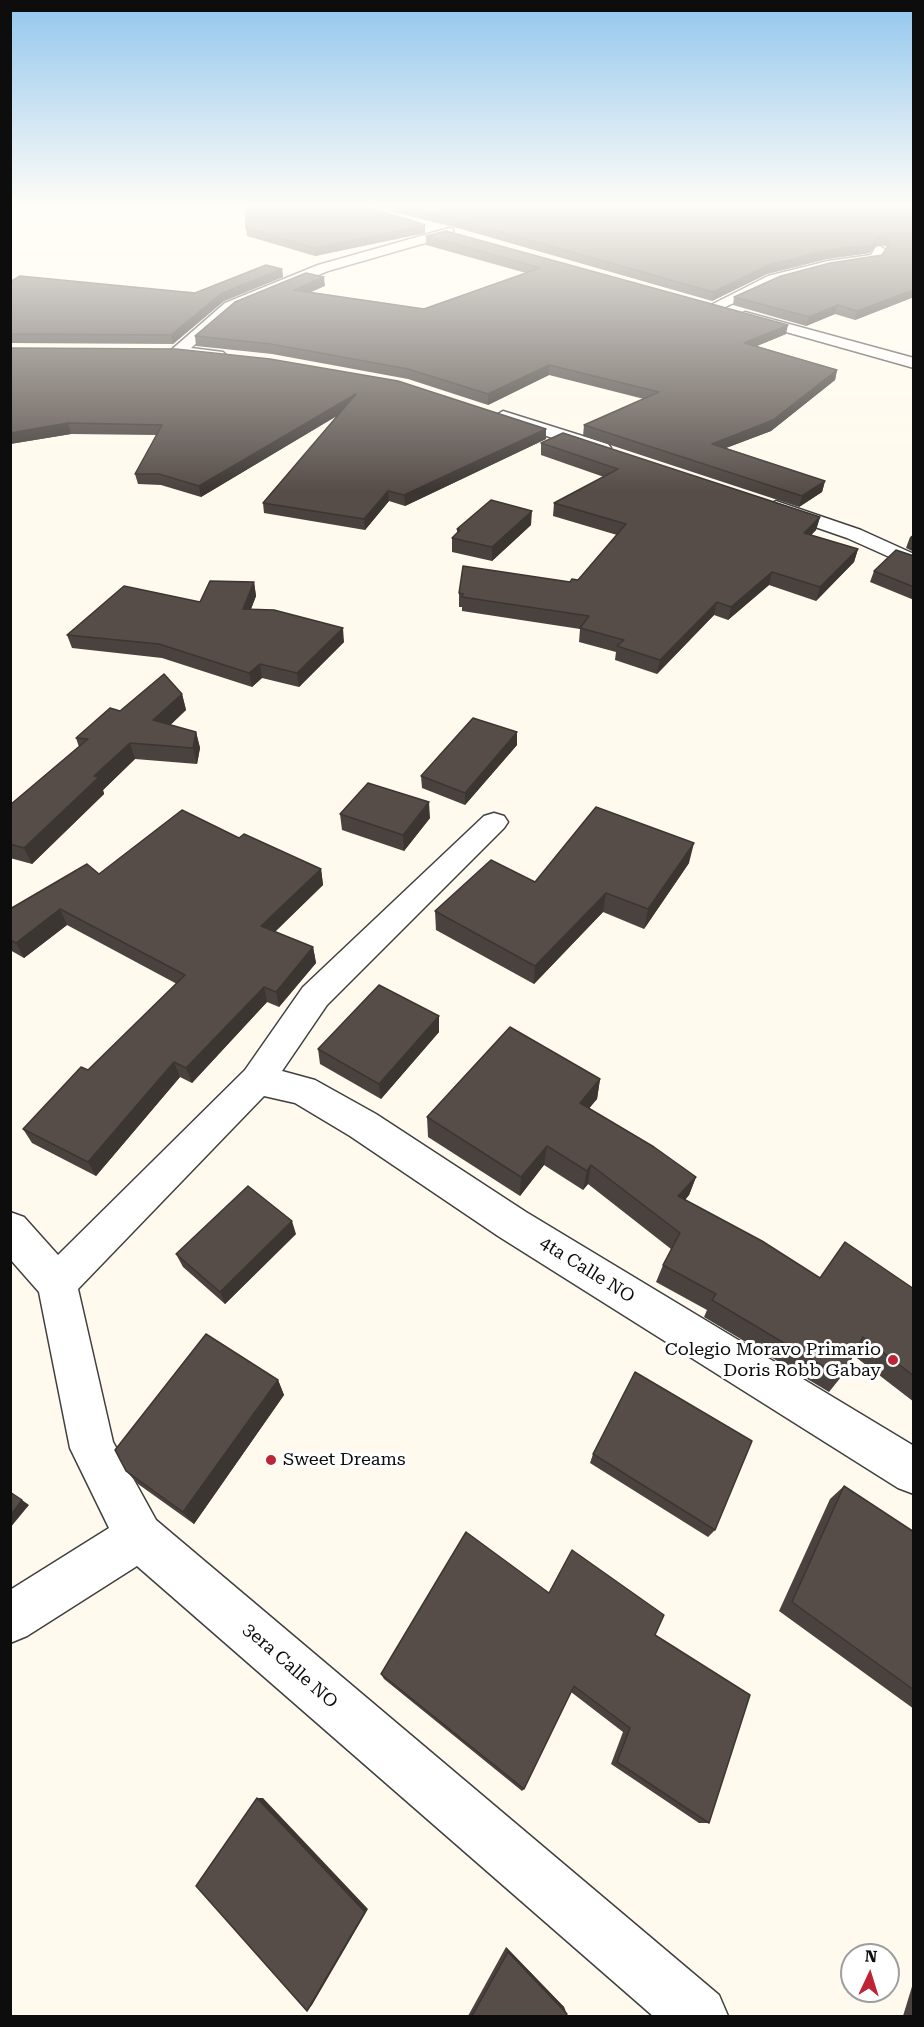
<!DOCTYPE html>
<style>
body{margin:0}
#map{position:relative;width:924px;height:2027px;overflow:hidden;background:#fffaed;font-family:"Roboto Serif",serif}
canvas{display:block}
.frame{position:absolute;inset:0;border:12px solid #0d0d0d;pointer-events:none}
.north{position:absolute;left:840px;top:1943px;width:60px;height:60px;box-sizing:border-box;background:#fff;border:2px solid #9e9e9e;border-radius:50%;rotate:4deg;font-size:16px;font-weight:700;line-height:24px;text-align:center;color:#0d0d0d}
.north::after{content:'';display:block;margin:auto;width:21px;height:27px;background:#bd2436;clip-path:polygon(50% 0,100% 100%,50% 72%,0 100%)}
</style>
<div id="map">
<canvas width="924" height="2027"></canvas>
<div class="frame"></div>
<div class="north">N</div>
</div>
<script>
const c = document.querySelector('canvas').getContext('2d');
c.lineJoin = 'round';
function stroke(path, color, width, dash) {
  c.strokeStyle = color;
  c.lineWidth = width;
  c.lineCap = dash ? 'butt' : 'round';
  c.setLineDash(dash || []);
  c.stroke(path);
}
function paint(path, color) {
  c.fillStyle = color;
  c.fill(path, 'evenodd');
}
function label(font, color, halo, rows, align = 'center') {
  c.font = font + ' "Roboto Serif",serif';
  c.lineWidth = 6;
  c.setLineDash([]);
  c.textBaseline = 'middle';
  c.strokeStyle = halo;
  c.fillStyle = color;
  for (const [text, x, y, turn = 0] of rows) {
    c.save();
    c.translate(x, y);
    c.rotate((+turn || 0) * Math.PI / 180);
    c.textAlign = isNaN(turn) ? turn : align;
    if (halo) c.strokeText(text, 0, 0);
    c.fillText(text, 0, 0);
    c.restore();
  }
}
const street = new Path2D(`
 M 449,228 L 453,229 L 453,235 L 328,271 L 235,309 L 191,348 L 223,352 L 226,355 L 223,358 L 178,356 L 170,351 L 225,303 L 318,265 Z
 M 880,246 L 886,250 L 879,261 L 828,269 L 778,282 L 719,310 L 709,310 L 707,307 L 768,276 L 828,261 L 871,255 L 876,247 Z
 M 745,312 L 914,358 L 914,368 L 740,319 L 738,316 Z
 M 503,411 L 608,444 L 611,448 L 608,452 L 596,452 L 497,420 L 495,416 Z
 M 776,501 L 861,530 L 914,554 L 914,568 L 847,538 L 769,511 L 766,507 Z
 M 494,813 L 504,816 L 508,822 L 504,828 L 327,1005 L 282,1071 L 315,1080 L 376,1114 L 526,1212 L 914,1446 L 914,1494 L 898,1488 L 498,1236 L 350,1136 L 295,1103 L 264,1096 L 78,1289 L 113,1442 L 156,1520 L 719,1995 L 728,2016 L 653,2016 L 137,1566 L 27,1636 L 10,1643 L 10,1590 L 109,1528 L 70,1448 L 39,1292 L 10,1259 L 10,1212 L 24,1217 L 58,1255 L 245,1070 L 303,987 L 484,816 Z`);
stroke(street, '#404040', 3);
paint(street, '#fff');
paint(new Path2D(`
 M 373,207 L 914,207 L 914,297 L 855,320 L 835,314 L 806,326 L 733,305 L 734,297 L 882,255 L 887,248 L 886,246 L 876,245 L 870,253 L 827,259 L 767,274 L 712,301 L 454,227 Z
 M 246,228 L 425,233 L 315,256 L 247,236 Z
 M 426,236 L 786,334 L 757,346 L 837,370 L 835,380 L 771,431 L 726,448 L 825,481 L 822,492 L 799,507 L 583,436 L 584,425 L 644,399 L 549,375 L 488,405 L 408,379 L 272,354 L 196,346 L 195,336 L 325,286 L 310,292 L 424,309 L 526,273 L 426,245 Z
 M 282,269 L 283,277 L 224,301 L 173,344 L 10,343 L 10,282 L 195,293 Z
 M 10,348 L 546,429 L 546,439 L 405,506 L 389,501 L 365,530 L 264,513 L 263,503 L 338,415 L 201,497 L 161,485 L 138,484 L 135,474 L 156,435 L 71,434 L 10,444 Z
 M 541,443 L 820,517 L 816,530 L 811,535 L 858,549 L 854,562 L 816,601 L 769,585 L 728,620 L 714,615 L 657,674 L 615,660 L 616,652 L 579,642 L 580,629 L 462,611 L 462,607 L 459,607 L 459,593 L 570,582 L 578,580 L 617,535 L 553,516 L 554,503 L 604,477 L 541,455 Z
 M 531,525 L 492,561 L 452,552 L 452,538 L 457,534 L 457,529 Z
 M 914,534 L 914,552 L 906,548 L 910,537 Z
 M 914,556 L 914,600 L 870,582 L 874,571 Z
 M 254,582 L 256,596 L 251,609 L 344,642 L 299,687 L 262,678 L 252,687 L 162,658 L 72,648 L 67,635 L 200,602 Z
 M 182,694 L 186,710 L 170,725 L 196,732 L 200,748 L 197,764 L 135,759 L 103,790 L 104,794 L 32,864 L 10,858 L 10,805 L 79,747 L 76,738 L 120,711 Z
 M 517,745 L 465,805 L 422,788 L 421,776 Z
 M 340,814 L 430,818 L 404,851 L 342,830 Z
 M 239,838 L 321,869 L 323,885 L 275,932 L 313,947 L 316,963 L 279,1007 L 267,1002 L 192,1083 L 180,1077 L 96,1176 L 32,1143 L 23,1129 L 88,1070 L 177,984 L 67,925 L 24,958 L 10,950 L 10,909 L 99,874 Z
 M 689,863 L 644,929 L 603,912 L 534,984 L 436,930 L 435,911 L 535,882 Z
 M 439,1016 L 439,1032 L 381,1099 L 320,1064 L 318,1049 Z
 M 600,1079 L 597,1099 L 589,1108 L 696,1177 L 689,1195 L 685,1200 L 820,1278 L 914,1289 L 914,1402 L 853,1355 L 841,1377 L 829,1392 L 704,1317 L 707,1310 L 656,1282 L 663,1265 L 671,1249 L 588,1184 L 583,1190 L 544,1165 L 520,1196 L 428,1137 L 427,1117 Z
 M 296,1234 L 225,1304 L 183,1267 L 176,1254 Z
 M 278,1380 L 284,1395 L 194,1524 L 138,1484 L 126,1471 Z
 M 593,1454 L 715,1530 L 708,1537 L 590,1463 Z
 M 844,1486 L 914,1532 L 914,1709 L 779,1611 L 830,1499 Z
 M 549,1593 L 655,1635 L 709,1823 L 699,1823 L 611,1764 L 623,1732 L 571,1692 L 524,1789 L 522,1791 L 384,1679 L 381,1674 Z
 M 506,1947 L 564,2007 L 566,2016 L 468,2016 Z
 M 914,1980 L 914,2016 L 903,2016 Z`), '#4a423f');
paint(new Path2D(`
 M 425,225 L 425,233 L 315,256 L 314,248 Z
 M 878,237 L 876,245 L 870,253 L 827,259 L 767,274 L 712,301 L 713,292 L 769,265 Z
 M 282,269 L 283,277 L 224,301 L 173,344 L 171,335 L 222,293 Z
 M 324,277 L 325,286 L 295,299 L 294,290 Z
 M 914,290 L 914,297 L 855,320 L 857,311 Z
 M 838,305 L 835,314 L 806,326 L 809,317 Z
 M 788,325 L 786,334 L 742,352 L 744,343 Z
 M 549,365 L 549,375 L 488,405 L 488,394 Z
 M 837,370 L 835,380 L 771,431 L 710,454 L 712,444 Z
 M 356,394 L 357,404 L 201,497 L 199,486 Z
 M 68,423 L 71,434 L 10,444 L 10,433 Z
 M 546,429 L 546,439 L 405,506 L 404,495 Z
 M 825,481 L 822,492 L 799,507 L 802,496 Z
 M 388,491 L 389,501 L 365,530 L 364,519 Z
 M 532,511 L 531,525 L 492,561 L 492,547 Z
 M 820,517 L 816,530 L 801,546 L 804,533 Z
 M 858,549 L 854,562 L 816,601 L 820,587 Z
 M 772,572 L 769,585 L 728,620 L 731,607 Z
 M 254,582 L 256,596 L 246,622 L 243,609 Z
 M 717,602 L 714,615 L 657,674 L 660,660 Z
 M 343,628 L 344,642 L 299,687 L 297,673 Z
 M 260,664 L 262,678 L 252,687 L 249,673 Z
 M 182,694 L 186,710 L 158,737 L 153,720 Z
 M 196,732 L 200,748 L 197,764 L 193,748 Z
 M 517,732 L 517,745 L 465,805 L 465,793 Z
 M 130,743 L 135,759 L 103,790 L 104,794 L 32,864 L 24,848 L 94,776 Z
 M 429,802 L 430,818 L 404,851 L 403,835 Z
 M 694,843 L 689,863 L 644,929 L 648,909 Z
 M 321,869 L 323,885 L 264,942 L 261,926 Z
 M 606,893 L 603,912 L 534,984 L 535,966 Z
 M 60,909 L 67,925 L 24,958 L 16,943 Z
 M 313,947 L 316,963 L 279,1007 L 276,992 Z
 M 264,987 L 267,1002 L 192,1083 L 186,1068 Z
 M 439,1016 L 439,1032 L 381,1099 L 379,1084 Z
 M 174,1062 L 180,1077 L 96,1176 L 88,1162 Z
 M 600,1079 L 597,1099 L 577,1123 L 580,1103 Z
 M 547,1146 L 544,1165 L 520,1196 L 521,1177 Z
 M 591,1165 L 588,1184 L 583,1190 L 587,1171 Z
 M 696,1177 L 689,1195 L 672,1215 L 678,1196 Z
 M 292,1221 L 296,1234 L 225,1304 L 220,1292 Z
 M 278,1380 L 284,1395 L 194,1524 L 183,1512 Z
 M 22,1500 L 29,1505 L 10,1528 L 10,1516 Z
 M 257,1798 L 263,1798 L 368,1909 L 312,2005 L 307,2011 Z
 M 506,1947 L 564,2007 L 567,2014 L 508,1952 Z`), '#3c3633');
const building = new Path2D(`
 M 247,207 L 369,207 L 425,225 L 314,248 L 246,228 L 246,208 Z
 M 404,207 L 914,207 L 914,290 L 857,311 L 838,305 L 809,317 L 734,297 L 781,276 L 830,263 L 882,255 L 890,243 L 888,238 L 878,237 L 872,245 L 829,250 L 769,265 L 713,292 L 454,219 Z
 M 446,231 L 788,325 L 744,343 L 837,370 L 773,420 L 712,444 L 825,481 L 802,496 L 584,425 L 659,392 L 549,365 L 488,394 L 408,369 L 271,344 L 195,336 L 235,302 L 306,273 L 324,277 L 294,290 L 424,309 L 540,268 L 426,236 Z
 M 266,265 L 282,269 L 222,293 L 171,335 L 10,334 L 10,282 L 20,276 L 195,293 Z
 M 10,348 L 176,349 L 270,359 L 398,381 L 546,429 L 404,495 L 388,491 L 364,519 L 263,503 L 356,394 L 199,486 L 159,474 L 135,474 L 162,425 L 68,423 L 10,433 Z
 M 563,433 L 820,517 L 804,533 L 858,549 L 820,587 L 772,572 L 731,607 L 717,602 L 660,660 L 617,646 L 624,640 L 580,628 L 589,616 L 462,597 L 463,594 L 459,593 L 463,566 L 570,582 L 572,579 L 578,580 L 626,524 L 554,503 L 618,469 L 541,443 Z
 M 491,500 L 532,511 L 492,547 L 452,538 L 460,530 L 457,529 Z
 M 896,550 L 914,556 L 914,587 L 874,571 Z
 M 210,581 L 254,582 L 243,609 L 274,610 L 343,628 L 297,673 L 260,664 L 249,673 L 159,644 L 67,635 L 124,586 L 200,602 Z
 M 164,674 L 182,694 L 153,720 L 196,732 L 193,748 L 130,743 L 94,776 L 99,777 L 24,848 L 10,844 L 10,805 L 88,739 L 76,738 L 110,708 L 120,711 Z
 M 473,718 L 517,732 L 465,793 L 421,776 Z
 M 368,783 L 429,802 L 403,835 L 340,814 Z
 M 596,807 L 694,843 L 648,909 L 606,893 L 535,966 L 435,911 L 491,860 L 535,882 Z
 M 182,810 L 239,838 L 244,834 L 321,869 L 261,926 L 313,947 L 276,992 L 264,987 L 186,1068 L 174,1062 L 88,1162 L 23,1129 L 81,1067 L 88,1070 L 185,975 L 60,909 L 16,943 L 10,940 L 10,909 L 87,864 L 99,874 Z
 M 379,985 L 439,1016 L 379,1084 L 318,1049 Z
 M 510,1027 L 600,1079 L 580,1103 L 654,1147 L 696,1177 L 678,1196 L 762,1241 L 820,1278 L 845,1242 L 914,1289 L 914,1376 L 863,1337 L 841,1377 L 712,1300 L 716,1294 L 663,1265 L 680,1233 L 591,1165 L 587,1171 L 547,1146 L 521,1177 L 427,1117 Z
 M 248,1186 L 292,1221 L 220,1292 L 176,1254 Z
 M 206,1334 L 278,1380 L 183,1512 L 126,1471 L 115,1450 Z
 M 635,1372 L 752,1441 L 715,1530 L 593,1454 Z
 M 844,1486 L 914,1532 L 914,1690 L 792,1602 Z
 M 10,1492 L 22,1500 L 10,1516 Z
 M 466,1532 L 549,1593 L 572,1550 L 664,1615 L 655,1635 L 750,1695 L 709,1823 L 617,1762 L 630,1728 L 574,1686 L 524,1789 L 381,1674 Z
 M 257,1798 L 365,1912 L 307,2011 L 196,1886 Z
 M 508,1952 L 567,2014 L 566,2016 L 472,2016 Z`);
paint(building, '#564d49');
stroke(building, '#3c3633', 1.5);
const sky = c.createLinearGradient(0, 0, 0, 491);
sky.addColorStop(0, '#92c6ee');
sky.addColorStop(0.42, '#fffdf7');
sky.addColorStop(1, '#fffdf700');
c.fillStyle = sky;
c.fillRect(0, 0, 924, 491);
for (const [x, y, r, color] of [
 [893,1360,6,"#bd2436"],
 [271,1460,6,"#bd2436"]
]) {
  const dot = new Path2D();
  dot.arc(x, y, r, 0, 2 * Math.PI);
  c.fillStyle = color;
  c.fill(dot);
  stroke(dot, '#fff', 2);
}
label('18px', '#0d0d0d', '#fff', [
 ["4ta Calle NO",587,1270,32],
 ["3era Calle NO",290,1666,41]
]);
label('18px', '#0d0d0d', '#fff', [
 ["Colegio Moravo Primario",881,1350],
 ["Doris Robb Gabay",881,1371],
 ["Sweet Dreams",283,1460,"left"]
], 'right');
</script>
